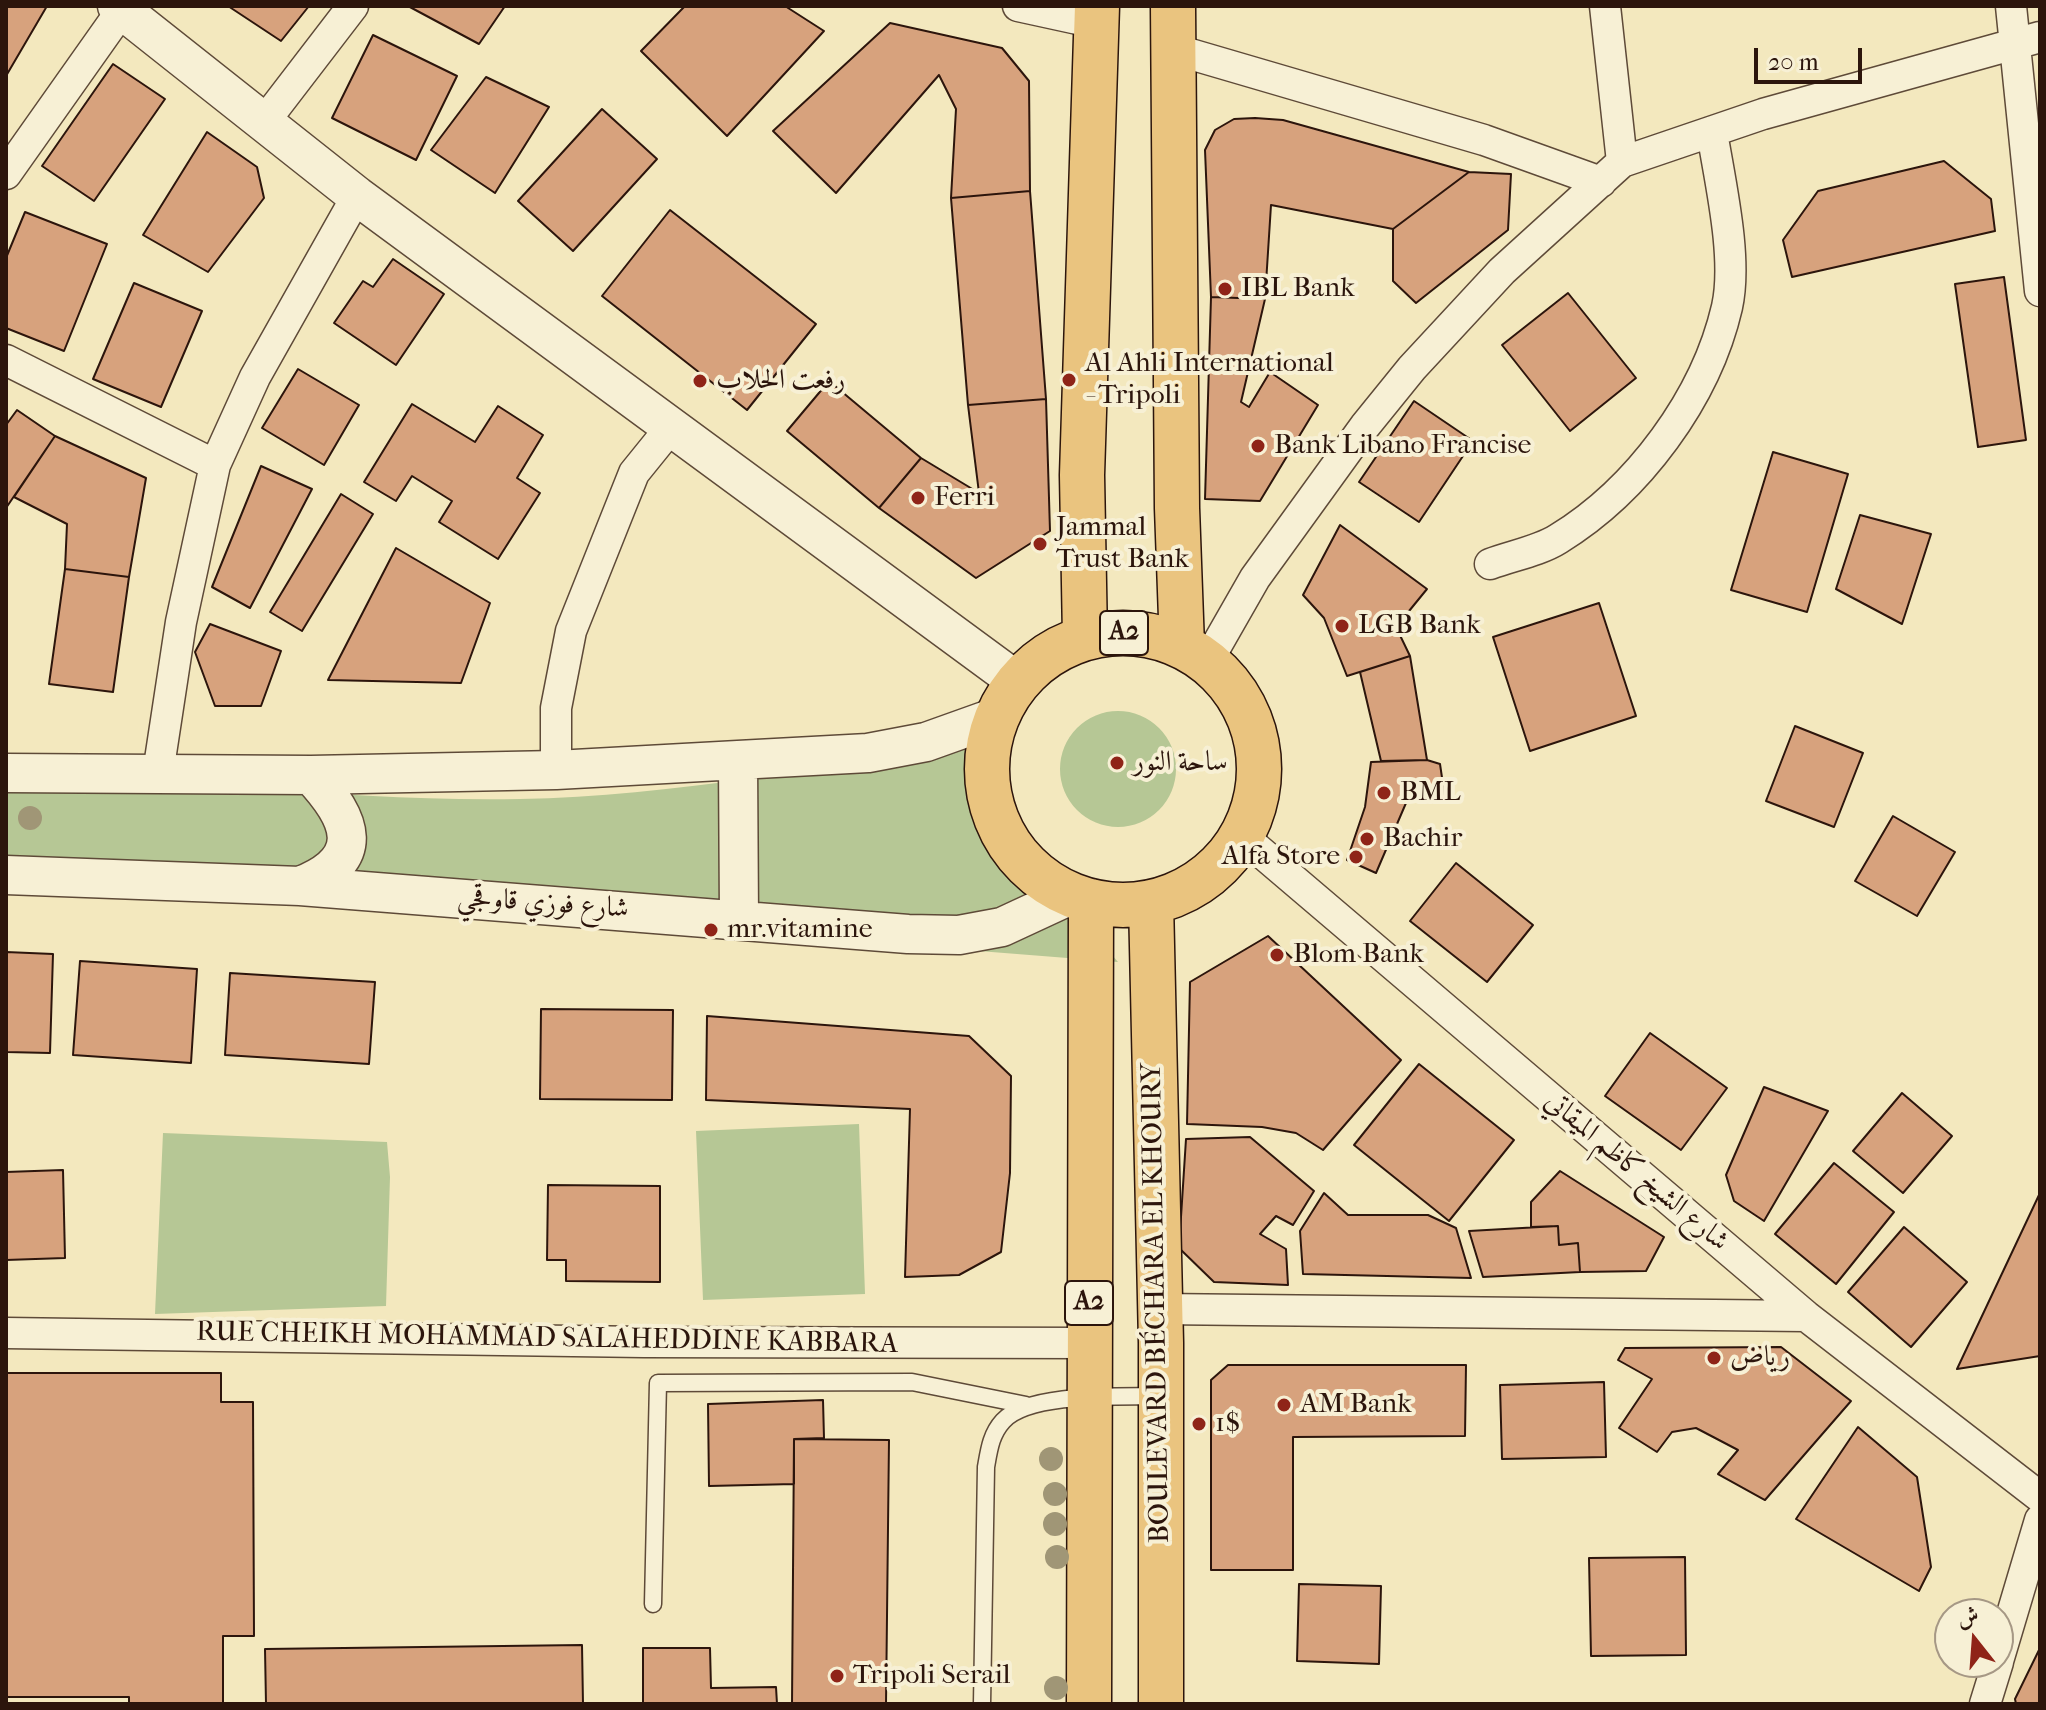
<!DOCTYPE html>
<meta charset="utf-8">
<style>
body{margin:0}
#map{position:relative;width:2046px;height:1710px;overflow:hidden;background:#f3e8be;font-family:"IM FELL French Canon",Amiri,serif}
canvas{display:block}
.frame{position:absolute;inset:0;border:8px solid #2c150c;pointer-events:none}
.north{position:absolute;left:1934px;top:1598px;width:80px;height:80px;box-sizing:border-box;background:#f7f0d5;border:2px solid #a69885;border-radius:50%;rotate:343deg;font-size:22px;font-weight:700;line-height:32px;text-align:center;color:#2c150c}
.north::after{content:'';display:block;margin:auto;width:28px;height:36px;background:#8f2418;clip-path:polygon(50% 0,100% 100%,50% 72%,0 100%)}
.scale{position:absolute;left:1754px;top:48px;width:108px;height:36px;box-sizing:border-box;border:4px solid #2c150c;border-top:0;padding-left:10px;font-size:24px;line-height:28px;white-space:nowrap;color:#2c150c;-webkit-text-stroke:6px #f7f0d5;paint-order:stroke}
</style>
<div id="map">
<canvas width="2046" height="1710"></canvas>
<div class="frame"></div>
<div class="north">ش</div>
<div class="scale">20 m</div>
</div>
<script>
const c = document.querySelector('canvas').getContext('2d');
c.lineJoin = 'round';
function paint(path, color) {
  c.fillStyle = color;
  c.fill(path, 'evenodd');
}
function stroke(path, color, width, dash) {
  c.strokeStyle = color;
  c.lineWidth = width;
  c.lineCap = dash ? 'butt' : 'round';
  c.setLineDash(dash || []);
  c.stroke(path);
}
function label(font, color, halo, rows, align = 'center') {
  c.font = font + ' "IM FELL French Canon",Amiri,serif';
  c.lineWidth = 8;
  c.setLineDash([]);
  c.textBaseline = 'middle';
  c.strokeStyle = halo;
  c.fillStyle = color;
  for (const [text, x, y, turn = 0] of rows) {
    c.save();
    c.translate(x, y);
    c.rotate((+turn || 0) * Math.PI / 180);
    c.textAlign = isNaN(turn) ? turn : align;
    if (halo) c.strokeText(text, 0, 0);
    c.fillText(text, 0, 0);
    c.restore();
  }
}
paint(new Path2D(`
 M1060 769a58 58 0 1 1 116 0a58 58 0 1 1-116 0Z
 M 977,743 L 1003,813 L 1050,883 L 1118,962 L 6,874 L 6,763 C 177,779 348,802 520,799 C 674,796 826,766 977,743 Z
 M 859,1124 L 865,1294 L 703,1300 L 696,1131 Z
 M 163,1133 L 387,1142 L 390,1177 L 386,1306 L 155,1314 Z`), '#b6c795');
const building = new Path2D(`
 M 6,6 L 47,6 L 6,76 Z
 M 228,6 L 309,6 L 281,41 Z
 M 408,6 L 505,6 L 479,44 Z
 M 685,6 L 785,6 L 824,31 L 727,136 L 641,51 Z
 M 890,23 L 1002,48 L 1029,81 L 1030,191 L 951,198 L 956,109 L 939,75 L 836,193 L 773,131 Z
 M 373,35 L 457,76 L 416,160 L 332,118 Z
 M 113,64 L 165,99 L 94,201 L 42,166 Z
 M 486,77 L 549,107 L 495,193 L 431,150 Z
 M 602,109 L 657,159 L 573,251 L 518,201 Z
 M 1255,118 L 1283,120 L 1469,172 L 1393,229 L 1271,205 L 1265,299 L 1211,297 L 1205,150 L 1215,130 L 1234,119 Z
 M 207,132 L 257,167 L 264,198 L 208,272 L 143,235 Z
 M 1944,161 L 1991,199 L 1995,231 L 1792,277 L 1783,240 L 1818,191 Z
 M 1469,172 L 1511,174 L 1508,230 L 1416,303 L 1393,281 L 1393,229 Z
 M 1030,191 L 1046,399 L 968,405 L 951,198 Z
 M 670,210 L 816,324 L 747,410 L 602,296 Z
 M 25,212 L 107,244 L 64,351 L 6,328 L 6,258 Z
 M 393,259 L 444,294 L 396,365 L 334,323 L 363,281 L 373,287 Z
 M 2004,277 L 2026,440 L 1978,447 L 1955,284 Z
 M 134,283 L 202,311 L 161,407 L 93,379 Z
 M 1568,293 L 1636,378 L 1570,431 L 1502,345 Z
 M 1211,297 L 1265,299 L 1241,402 L 1249,407 L 1270,372 L 1318,405 L 1260,501 L 1205,499 Z
 M 298,369 L 359,405 L 324,465 L 262,428 Z
 M 829,381 L 921,458 L 879,508 L 787,431 Z
 M 1046,399 L 1050,531 L 976,578 L 879,508 L 921,458 L 979,493 L 968,405 Z
 M 1414,401 L 1473,441 L 1419,522 L 1359,482 Z
 M 412,404 L 475,442 L 498,406 L 543,435 L 517,478 L 540,493 L 498,559 L 439,522 L 452,501 L 412,476 L 396,501 L 364,482 Z
 M 17,410 L 55,436 L 6,508 L 6,425 Z
 M 55,436 L 146,478 L 129,577 L 65,569 L 67,524 L 14,497 Z
 M 1773,452 L 1848,474 L 1807,612 L 1731,590 Z
 M 261,466 L 312,489 L 250,608 L 212,587 Z
 M 341,494 L 373,514 L 302,631 L 270,612 Z
 M 1860,515 L 1931,534 L 1902,624 L 1836,589 Z
 M 1340,525 L 1427,589 L 1396,627 L 1410,656 L 1347,676 L 1324,618 L 1303,595 Z
 M 396,548 L 490,603 L 461,683 L 328,680 Z
 M 65,569 L 129,577 L 113,692 L 49,684 Z
 M 1599,603 L 1636,716 L 1530,751 L 1493,637 Z
 M 210,624 L 281,651 L 261,706 L 215,706 L 195,652 Z
 M 1410,656 L 1427,760 L 1381,761 L 1360,672 Z
 M 1795,726 L 1863,753 L 1834,827 L 1766,801 Z
 M 1427,760 L 1440,764 L 1445,798 L 1409,796 L 1376,873 L 1347,860 L 1365,807 L 1371,762 Z
 M 1893,816 L 1955,852 L 1917,916 L 1855,881 Z
 M 1456,863 L 1533,925 L 1487,982 L 1410,921 Z
 M 1268,936 L 1401,1060 L 1323,1150 L 1296,1133 L 1262,1127 L 1187,1124 L 1190,982 Z
 M 6,952 L 53,954 L 50,1053 L 6,1052 Z
 M 80,961 L 197,969 L 191,1063 L 73,1055 Z
 M 230,973 L 375,982 L 369,1064 L 225,1055 Z
 M 541,1009 L 673,1010 L 672,1100 L 540,1099 Z
 M 707,1016 L 969,1036 L 1011,1076 L 1010,1173 L 1001,1252 L 959,1275 L 905,1277 L 910,1109 L 706,1100 Z
 M 1650,1033 L 1727,1088 L 1681,1150 L 1605,1096 Z
 M 1419,1064 L 1514,1140 L 1449,1221 L 1354,1145 Z
 M 1764,1087 L 1828,1111 L 1764,1221 L 1734,1201 L 1726,1175 Z
 M 1902,1093 L 1952,1136 L 1903,1193 L 1853,1151 Z
 M 1250,1137 L 1314,1191 L 1293,1225 L 1276,1216 L 1260,1234 L 1286,1249 L 1288,1285 L 1214,1282 L 1179,1248 L 1186,1139 Z
 M 1834,1163 L 1894,1212 L 1836,1284 L 1775,1234 Z
 M 63,1170 L 65,1258 L 6,1260 L 6,1172 Z
 M 1560,1171 L 1664,1237 L 1646,1271 L 1580,1272 L 1578,1243 L 1559,1245 L 1558,1226 L 1531,1227 L 1531,1202 Z
 M 548,1185 L 660,1186 L 660,1282 L 566,1281 L 566,1260 L 547,1260 Z
 M 1324,1193 L 1348,1215 L 1428,1215 L 1456,1228 L 1471,1278 L 1303,1274 L 1300,1231 Z
 M 2039,1195 L 2040,1356 L 1957,1369 Z
 M 1558,1226 L 1559,1245 L 1578,1243 L 1580,1272 L 1483,1277 L 1469,1231 Z
 M 1904,1227 L 1967,1282 L 1911,1347 L 1848,1292 Z
 M 1781,1347 L 1851,1401 L 1765,1500 L 1718,1474 L 1738,1450 L 1696,1428 L 1672,1432 L 1657,1452 L 1619,1428 L 1652,1379 L 1618,1360 L 1625,1348 Z
 M 1228,1365 L 1466,1365 L 1465,1436 L 1293,1437 L 1293,1570 L 1211,1570 L 1211,1380 Z
 M 6,1373 L 221,1373 L 221,1402 L 253,1402 L 254,1636 L 223,1636 L 223,1704 L 129,1704 L 129,1697 L 6,1697 Z
 M 1604,1382 L 1606,1457 L 1502,1459 L 1500,1385 Z
 M 823,1400 L 824,1438 L 794,1439 L 794,1484 L 709,1486 L 708,1404 Z
 M 1858,1427 L 1917,1477 L 1931,1567 L 1919,1591 L 1796,1519 Z
 M 794,1439 L 889,1440 L 886,1704 L 792,1704 Z
 M 1685,1557 L 1686,1655 L 1591,1656 L 1589,1558 Z
 M 1299,1584 L 1381,1586 L 1379,1664 L 1297,1661 Z
 M 582,1645 L 583,1704 L 266,1704 L 265,1649 Z
 M 643,1648 L 710,1648 L 711,1688 L 776,1687 L 777,1704 L 643,1704 Z
 M 2040,1648 L 2040,1704 L 2016,1704 L 2015,1699 Z`);
paint(building, '#d7a27d');
stroke(building, '#2c150c', 2);
const service = new Path2D(`
 M 653,1604 L 658,1383 L 912,1382 L 1026,1405
 M 982,1704 L 986,1467 C 989,1450 991,1434 1003,1421 C 1029,1392 1122,1397 1160,1396`);
const minor = new Path2D(`
 M 1018,6 L 1096,23
 M 1605,6 L 1622,162
 M 2011,6 L 2040,291
 M 1173,49 L 1484,140 L 1601,182
 M 264,122 L 353,6
 M 6,174 L 122,10
 M 6,360 L 215,465
 M 1490,564 C 1511,556 1539,551 1558,539 C 1638,490 1706,398 1727,307 C 1738,258 1720,182 1712,132
 M 1207,662 L 1255,578 L 1365,426 L 1412,368 L 1502,271 L 1622,162 L 1763,114 L 2040,37
 M 556,770 L 556,708 L 571,631 L 634,473 L 672,426
 M 158,773 L 181,622 L 215,465 L 255,377 L 357,196
 M 1242,836 L 1806,1316 L 2040,1497
 M 1159,1309 L 1806,1316
 M 6,1333 L 644,1342 L 1089,1343
 M 1998,1661 L 2040,1520
 M 1985,1704 L 1998,1662`);
const tertiary = new Path2D(`
 M 117,6 L 357,196 L 1018,682
 M 738,760 L 739,919
 M 6,773 L 311,775 L 556,770 L 738,760 L 868,753 L 926,742 L 996,717
 M 6,875 L 300,886 L 908,934 L 959,935 L 1002,927 L 1071,895
 M 300,886 C 368,859 353,820 311,775`);
const trunk = new Path2D(`
 M 1173,6 L 1177,508 L 1182,646
 M987 769a136 136 0 1 1 272 0a136 136 0 1 1-272 0Z
 M 1085,638 L 1082,475 L 1097,6
 M 1151,902 L 1161,1343 L 1161,1704
 M 1089,1704 L 1091,901`);
stroke(service, '#5e4a38', 19);
stroke(minor, '#5e4a38', 33);
stroke(tertiary, '#5e4a38', 41);
stroke(trunk, '#2c150c', 47);
stroke(service, '#f7f0d5', 16);
stroke(minor, '#f7f0d5', 30);
stroke(tertiary, '#f7f0d5', 38);
stroke(trunk, '#eac47f', 44);
c.fillStyle = '#a09676';
for (const [x, y] of [
 [30,818],
 [1051,1459],
 [1055,1494],
 [1055,1524],
 [1057,1557],
 [1056,1688]
]) {
  c.beginPath();
  c.arc(x, y, 12, 0, 2 * Math.PI);
  c.fill();
}
for (const [x, y, r, color] of [
 [1225,289,8,"#8f2418"],
 [1069,380,8,"#8f2418"],
 [700,381,8,"#8f2418"],
 [1258,446,8,"#8f2418"],
 [918,498,8,"#8f2418"],
 [1040,544,8,"#8f2418"],
 [1342,626,8,"#8f2418"],
 [1117,763,8,"#8f2418"],
 [1384,793,8,"#8f2418"],
 [1367,839,8,"#8f2418"],
 [1356,857,8,"#8f2418"],
 [711,930,8,"#8f2418"],
 [1277,955,8,"#8f2418"],
 [1714,1358,8,"#8f2418"],
 [1284,1405,8,"#8f2418"],
 [1199,1424,8,"#8f2418"],
 [837,1676,8,"#8f2418"]
]) {
  const dot = new Path2D();
  dot.arc(x, y, r, 0, 2 * Math.PI);
  c.fillStyle = color;
  c.fill(dot);
  stroke(dot, '#f7f0d5', 3);
}
for (const [x, y, w] of [
 [1124,633,48],
 [1089,1303,48]
]) {
  const box = new Path2D();
  box.roundRect(x - w / 2, y - 22, w, 44, 6);
  c.fillStyle = '#f7f0d5';
  c.fill(box);
  stroke(box, '#2c150c', 2);
}
label('bold 26px', '#2c150c', null, [
 ["A2",1124,633],
 ["A2",1089,1303]
]);
label('28px', '#2c150c', '#f7f0d5', [
 ["IBL Bank",1241,289],
 ["Al Ahli International",1085,364],
 ["- Tripoli",1085,396],
 ["رفعت الحلاب",716,381],
 ["Bank Libano Francise",1274,446],
 ["Ferri",934,498],
 ["Jammal",1056,528],
 ["Trust Bank",1056,560],
 ["LGB Bank",1358,626],
 ["ساحة النور",1133,763],
 ["BML",1400,793],
 ["Bachir",1383,839],
 ["Alfa Store",1340,857,"right"],
 ["mr.vitamine",727,930],
 ["Blom Bank",1293,955],
 ["رياض",1730,1358],
 ["AM Bank",1300,1405],
 ["1$",1215,1424],
 ["Tripoli Serail",853,1676]
], 'left');
label('28px', '#2c150c', '#f7f0d5', [
 ["شارع فوزي قاوقجي",543,904,4],
 ["شارع الشيخ كاظم الميقاتي",1636,1172,40],
 ["BOULEVARD BÉCHARA EL KHOURY",1157,1303,-91],
 ["RUE CHEIKH MOHAMMAD SALAHEDDINE KABBARA",547,1339,1]
]);
</script>
